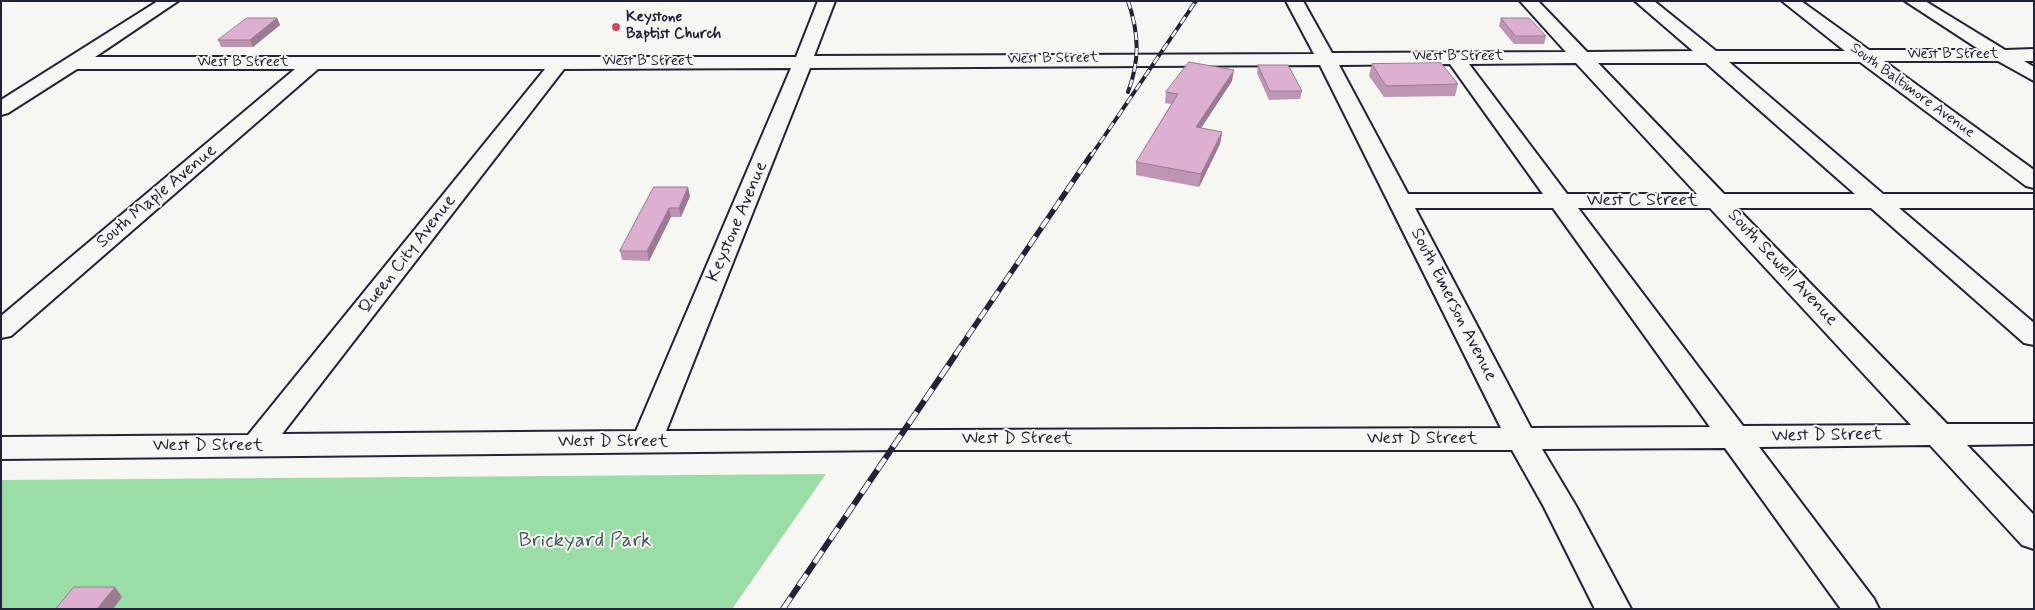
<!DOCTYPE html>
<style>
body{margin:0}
#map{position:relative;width:2035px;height:610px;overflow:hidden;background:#f6f6f2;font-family:Mynerve,sans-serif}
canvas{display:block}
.frame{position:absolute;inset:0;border:2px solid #22223b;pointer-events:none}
</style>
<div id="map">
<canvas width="2035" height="610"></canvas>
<div class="frame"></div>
</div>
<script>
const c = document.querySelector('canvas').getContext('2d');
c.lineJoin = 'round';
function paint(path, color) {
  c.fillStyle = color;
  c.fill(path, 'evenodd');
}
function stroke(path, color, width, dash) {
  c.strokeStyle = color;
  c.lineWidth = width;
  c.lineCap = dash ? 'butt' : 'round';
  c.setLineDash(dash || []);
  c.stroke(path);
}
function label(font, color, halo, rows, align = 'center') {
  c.font = font + ' Mynerve,sans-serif';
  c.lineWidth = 4;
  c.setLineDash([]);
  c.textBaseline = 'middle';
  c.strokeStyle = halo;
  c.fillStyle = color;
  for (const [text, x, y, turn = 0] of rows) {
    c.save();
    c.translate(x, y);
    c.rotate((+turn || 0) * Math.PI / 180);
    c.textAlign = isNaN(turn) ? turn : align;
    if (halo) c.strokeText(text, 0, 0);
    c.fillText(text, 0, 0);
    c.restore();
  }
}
paint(new Path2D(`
 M 826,474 L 732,609 L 1,609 L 1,480 Z`), '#9adda7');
const minor = new Path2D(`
 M 158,1 L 178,1 L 95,57 L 796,57 L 818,1 L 835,1 L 814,56 L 1314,54 L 1286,1 L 1303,1 L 1332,53 L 1566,52 L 1520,1 L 1538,1 L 1587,52 L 1693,51 L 1635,1 L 1654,1 L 1716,51 L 1845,51 L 1782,1 L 1801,1 L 1869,50 L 1980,50 L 1905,1 L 1925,1 L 2005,50 L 2034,49 L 2034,61 L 2024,61 L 2034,67 L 2034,81 L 1998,61 L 1884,61 L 2034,170 L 2034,188 L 2026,186 L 1860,62 L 1729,62 L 1883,194 L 2034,194 L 2034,208 L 1899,208 L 2034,323 L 2034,345 L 2024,343 L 1871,208 L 1737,208 L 1947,424 L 2034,424 L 2034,444 L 1967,445 L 2034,515 L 2034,549 L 2022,545 L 1930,445 L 1759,447 L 1874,599 L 1879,609 L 1841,609 L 1725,448 L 1542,449 L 1576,506 L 1631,609 L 1595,609 L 1544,507 L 1512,450 L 898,450 L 1,459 L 1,437 L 248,435 L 545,69 L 318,69 L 11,336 L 1,338 L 1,316 L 295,69 L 77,69 L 8,113 L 1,115 L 1,100 ZM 1576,63 L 1697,194 L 1567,194 L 1469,64 ZM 1598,63 L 1706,63 L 1855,194 L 1724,194 ZM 1450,64 L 1543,194 L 1408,194 L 1339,65 ZM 1320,65 L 1501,428 L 666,431 L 810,68 ZM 791,68 L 636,431 L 282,434 L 564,69 ZM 1415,208 L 1553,208 L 1710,427 L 1531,428 ZM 1578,208 L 1710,208 L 1911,425 L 1743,426 Z`);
stroke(minor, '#22223b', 4);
paint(minor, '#f6f6f2');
const railFar2 = new Path2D(`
 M 1128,1 C 1139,33 1140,60 1128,92
 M 1091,156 L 1196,1`);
const railFar1 = new Path2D(`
 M 955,355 L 1091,155`);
const rail = new Path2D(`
 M 783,609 L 956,354`);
stroke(railFar2, '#22223b', 4);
stroke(railFar1, '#22223b', 5.5);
stroke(rail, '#22223b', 6);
stroke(railFar2, '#f6f6f2', 2.5, [8]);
stroke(railFar1, '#f6f6f2', 4, [11]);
stroke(rail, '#f6f6f2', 4.5, [14]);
paint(new Path2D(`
 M 277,18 L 280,25 L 253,47 L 221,47 L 218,40 Z
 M 1501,18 L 1546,36 L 1544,44 L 1514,44 L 1499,26 Z
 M 1372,64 L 1458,84 L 1455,96 L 1384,97 L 1369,76 Z
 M 1258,65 L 1302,91 L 1300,99 L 1269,100 L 1257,73 Z
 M 1232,81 L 1201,128 L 1222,132 L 1220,144 L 1199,187 L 1136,175 L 1136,162 L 1171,104 L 1165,103 L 1166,92 Z
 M 654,187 L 690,196 L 681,217 L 671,217 L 649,261 L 622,260 L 620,251 Z`), '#be96b4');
paint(new Path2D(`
 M 277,18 L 280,25 L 253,47 L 250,40 Z
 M 1234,70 L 1232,81 L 1194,139 L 1196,127 Z
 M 1222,132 L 1220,144 L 1199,187 L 1201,174 Z
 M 688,187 L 690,196 L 681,217 L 679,208 Z
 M 669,208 L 671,217 L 649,261 L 647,251 Z
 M 115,587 L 122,597 L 113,609 L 97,609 Z`), '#9b7a92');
const building = new Path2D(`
 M 247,18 L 277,18 L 250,40 L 218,40 Z
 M 1501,18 L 1529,18 L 1546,36 L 1516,36 Z
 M 1189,62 L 1234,70 L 1196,127 L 1222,132 L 1201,174 L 1136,162 L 1178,94 L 1166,92 Z
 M 1441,63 L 1458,84 L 1386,86 L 1372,64 Z
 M 1258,65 L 1288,65 L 1302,91 L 1270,91 Z
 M 654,187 L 688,187 L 679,208 L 669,208 L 647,251 L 620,251 Z
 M 74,587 L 115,587 L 97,609 L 56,609 Z`);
paint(building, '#ddafd1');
stroke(building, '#9b7a92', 1);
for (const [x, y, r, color] of [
 [616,27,5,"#d1495b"]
]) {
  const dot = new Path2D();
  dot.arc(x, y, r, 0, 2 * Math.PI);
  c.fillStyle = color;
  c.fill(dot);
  stroke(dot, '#f6f6f2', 2);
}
label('bold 15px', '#22223b', '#f6f6f2', [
 ["Keystone",626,18],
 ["Baptist Church",626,35]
], 'left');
label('15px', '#22223b', '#f6f6f2', [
 ["West B Street",1953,55],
 ["West B Street",1458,57],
 ["West B Street",1053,59,-1],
 ["West B Street",648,62],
 ["West B Street",243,63],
 ["South Baltimore Avenue",1912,91,36]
]);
label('18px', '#22223b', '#f6f6f2', [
 ["South Maple Avenue",157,197,-40],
 ["West C Street",1642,201],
 ["Keystone Avenue",738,222,-67],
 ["Queen City Avenue",408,255,-52],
 ["South Sewell Avenue",1782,268,47],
 ["South Emerson Avenue",1453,305,63],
 ["West D Street",1827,436,-1],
 ["West D Street",1017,439],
 ["West D Street",1422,439],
 ["West D Street",613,442],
 ["West D Street",208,446]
]);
label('21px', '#465a5b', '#f6f6f2', [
 ["Brickyard Park",585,542]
]);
</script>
